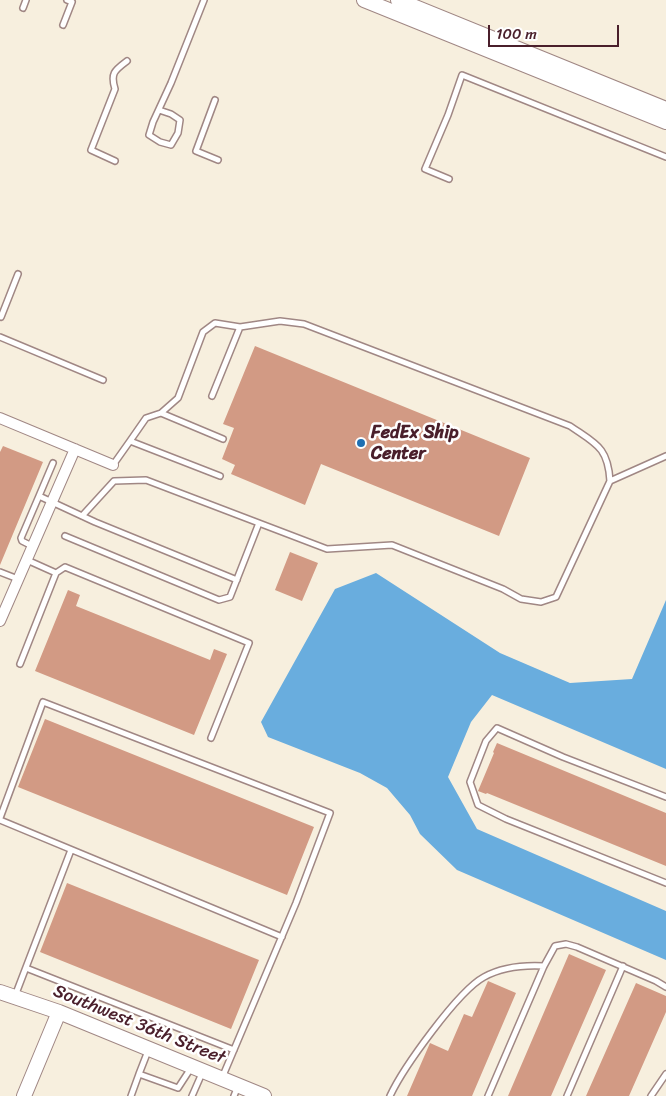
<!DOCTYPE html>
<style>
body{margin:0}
#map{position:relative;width:666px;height:1096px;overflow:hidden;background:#f7efde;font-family:Sriracha,sans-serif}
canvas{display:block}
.scale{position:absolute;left:488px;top:25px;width:131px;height:22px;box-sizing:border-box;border:2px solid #4a1f2b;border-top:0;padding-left:6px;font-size:15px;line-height:18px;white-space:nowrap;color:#4a1f2b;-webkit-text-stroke:4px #fff;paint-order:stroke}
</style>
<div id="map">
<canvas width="666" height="1096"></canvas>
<div class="scale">100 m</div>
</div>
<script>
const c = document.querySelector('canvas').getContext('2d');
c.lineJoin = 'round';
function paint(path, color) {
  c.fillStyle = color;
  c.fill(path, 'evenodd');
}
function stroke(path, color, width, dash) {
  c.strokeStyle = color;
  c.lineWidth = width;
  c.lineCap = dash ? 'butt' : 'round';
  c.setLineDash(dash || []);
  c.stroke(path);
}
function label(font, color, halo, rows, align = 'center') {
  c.font = font + ' Sriracha,sans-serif';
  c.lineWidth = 5;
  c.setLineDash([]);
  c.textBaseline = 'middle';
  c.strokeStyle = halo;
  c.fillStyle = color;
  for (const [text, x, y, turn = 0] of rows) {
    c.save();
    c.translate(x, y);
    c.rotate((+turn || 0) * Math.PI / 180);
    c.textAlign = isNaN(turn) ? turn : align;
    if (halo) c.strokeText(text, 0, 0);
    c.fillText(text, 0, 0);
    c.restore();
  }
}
paint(new Path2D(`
 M 376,573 L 500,653 L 570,683 L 632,679 L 666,600 L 666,769 L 492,695 L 471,722 L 448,777 L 477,829 L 666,911 L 666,960 L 457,870 L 420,834 L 410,815 L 387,788 L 360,773 L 268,737 L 261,722 L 335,589 Z`), '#69adde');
paint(new Path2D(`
 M 255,346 L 530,458 L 499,536 L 321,464 L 305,505 L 231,474 L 235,465 L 222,459 L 234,428 L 223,424 Z
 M 3,446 L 43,462 L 0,565 L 0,452 Z
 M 290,552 L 318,563 L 302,601 L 275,590 Z
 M 68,590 L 80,595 L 76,606 L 210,660 L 214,649 L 227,654 L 194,735 L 35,671 Z
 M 45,719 L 314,827 L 287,895 L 18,787 Z
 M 497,743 L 666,813 L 666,866 L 487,793 L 486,794 L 478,791 L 494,753 L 493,752 Z
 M 67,883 L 259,960 L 231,1029 L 40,952 Z
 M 569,954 L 606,970 L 551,1096 L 508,1096 Z
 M 488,981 L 516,993 L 472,1096 L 407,1096 L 430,1043 L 448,1051 L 464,1014 L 472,1017 Z
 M 636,983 L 666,996 L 666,1012 L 629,1096 L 586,1096 Z`), '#d29a84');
const lane = new Path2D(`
 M 23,8 L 26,0
 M 63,25 L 72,2 L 67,0
 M 215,100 L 196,151 L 218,160
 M 159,110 L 171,114 L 180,120 L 178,133 L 171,145 L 160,142 L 149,135 L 153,122 L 171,83 L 204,0
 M 115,161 L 91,150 L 115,89 C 110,73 115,70 127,61
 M 449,179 L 425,169 L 448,115 L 462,75 L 666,157
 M 1,317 L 18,274
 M 0,337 L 103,380
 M 161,413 L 178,398 L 203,332 L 215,323 L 240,327 L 212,396
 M 130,441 L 146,418 L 161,413 L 223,439
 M 113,465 L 130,441 L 220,476
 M 610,481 L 666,456
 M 39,496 L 53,463
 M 82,516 L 114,481 L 146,480 L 327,549 L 392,545 L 503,589 L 521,599 L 541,602 L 556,597 L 610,481 C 608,447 596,444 570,426 L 304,324 L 280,321 L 240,327
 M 65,536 L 219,600 L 230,597 L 259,523
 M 32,546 L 22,541 L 21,538 L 39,496 L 95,522 L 237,580
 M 0,572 L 18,579
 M 56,573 L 65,567 L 249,643 L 211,738
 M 20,664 L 56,573 L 27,560
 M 666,797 L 563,757 L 497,728 L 486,741 L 470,782 L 478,805 L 506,819 L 666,883
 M 0,818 L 43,702 L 330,813 L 296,903 L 222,1078
 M 0,820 L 282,937
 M 26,968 L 234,1050
 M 15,996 L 71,850
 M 148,1051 L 139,1074 L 178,1088 L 191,1068
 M 131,1096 L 139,1074
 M 192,1096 L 203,1071
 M 234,1096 L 238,1086
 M 390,1096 C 403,1068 458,991 484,977 C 502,967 525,965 544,966
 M 488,1096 L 544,966 L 555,946 L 566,944 L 577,947 L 656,981 L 666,987
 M 567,1096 L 623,966
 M 651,1096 L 666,1074`);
const street = new Path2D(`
 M 0,418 L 113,465
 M 0,621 L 75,449`);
const secondary = new Path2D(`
 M 364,0 L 666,122
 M 398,0 L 666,109
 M 0,992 L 59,1012 L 264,1096
 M 24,1096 L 59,1012`);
stroke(lane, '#a08784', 8);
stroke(street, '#a08784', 12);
stroke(secondary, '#a08784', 16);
stroke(lane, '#fff', 5);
stroke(street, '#fff', 10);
stroke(secondary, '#fff', 14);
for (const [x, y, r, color] of [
 [361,443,5,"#1f6fb2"]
]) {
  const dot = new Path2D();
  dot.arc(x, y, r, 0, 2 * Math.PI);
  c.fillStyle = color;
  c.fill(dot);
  stroke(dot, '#fff', 2);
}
label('bold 18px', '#4a1f2b', '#fff', [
 ["FedEx Ship",371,433],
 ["Center",371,454]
], 'left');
label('18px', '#4a1f2b', '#fff', [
 ["Southwest 36th Street",139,1025,22]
]);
</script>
